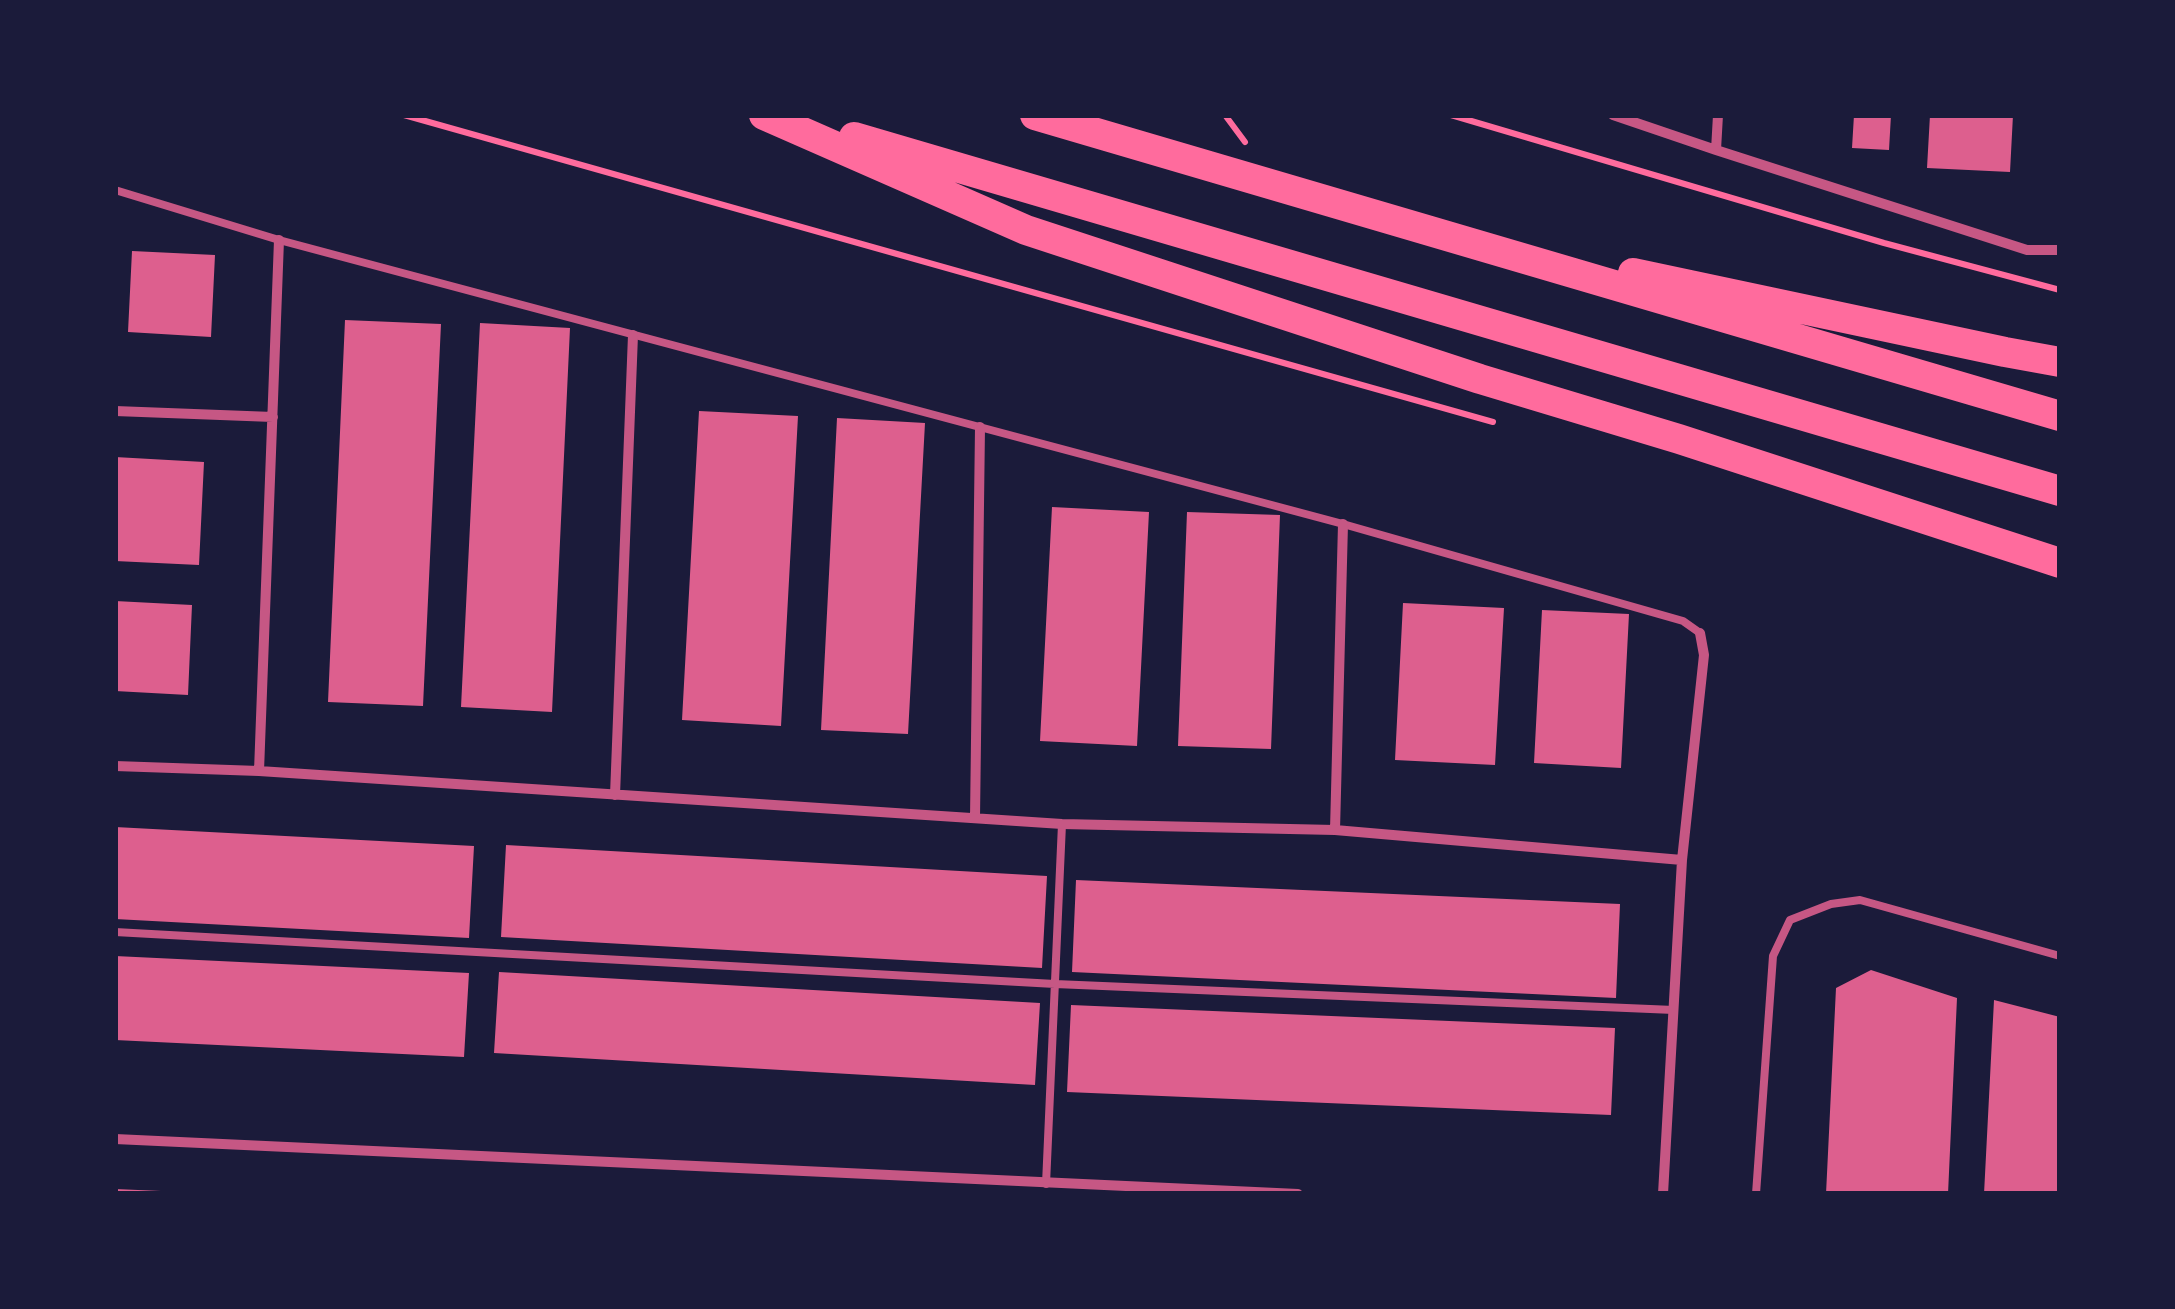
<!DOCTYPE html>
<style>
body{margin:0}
#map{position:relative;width:2175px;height:1309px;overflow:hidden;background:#1b1b3a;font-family:Commissioner,sans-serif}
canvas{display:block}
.frame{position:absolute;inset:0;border:118px solid #1b1b3a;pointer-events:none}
</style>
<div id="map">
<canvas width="2175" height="1309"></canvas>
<div class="frame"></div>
</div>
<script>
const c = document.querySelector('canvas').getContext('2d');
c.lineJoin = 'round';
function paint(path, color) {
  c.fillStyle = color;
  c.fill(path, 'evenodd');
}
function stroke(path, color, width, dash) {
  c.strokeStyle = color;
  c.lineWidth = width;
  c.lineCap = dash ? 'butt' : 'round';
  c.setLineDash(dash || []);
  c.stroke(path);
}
paint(new Path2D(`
 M 1854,115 L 1891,115 L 1889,150 L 1852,148 Z
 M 1930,115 L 2013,115 L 2010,172 L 1927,168 Z
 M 132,251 L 215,255 L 211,337 L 128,332 Z
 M 345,320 L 441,324 L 423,706 L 328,702 Z
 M 480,323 L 570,328 L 552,712 L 461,707 Z
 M 699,411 L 798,416 L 781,726 L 682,720 Z
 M 837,418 L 925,423 L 908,734 L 821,730 Z
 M 115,457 L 204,462 L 199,565 L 115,561 Z
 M 1052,507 L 1149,512 L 1137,746 L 1040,741 Z
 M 1187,512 L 1280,515 L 1271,749 L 1178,746 Z
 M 115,601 L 192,605 L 188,695 L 115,691 Z
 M 1403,603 L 1504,608 L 1495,765 L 1395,760 Z
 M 1542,610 L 1629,614 L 1621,768 L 1534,763 Z
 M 115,827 L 474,846 L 469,938 L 115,919 Z
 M 506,845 L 1047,876 L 1042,968 L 501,937 Z
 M 1076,880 L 1620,904 L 1616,998 L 1072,972 Z
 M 115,956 L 469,973 L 464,1057 L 115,1040 Z
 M 1871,970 L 1957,998 L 1948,1194 L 1826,1194 L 1836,988 Z
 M 499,972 L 1040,1003 L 1035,1085 L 494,1053 Z
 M 1994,1000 L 2060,1017 L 2060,1194 L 1984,1194 Z
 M 1071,1005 L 1615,1028 L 1611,1115 L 1067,1092 Z
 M 115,1189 L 161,1191 L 161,1194 L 115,1194 Z`), '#dd5f8e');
stroke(new Path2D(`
 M 404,115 L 1493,422
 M 1225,115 L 1245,142
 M 1451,115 L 1884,243 L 2060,290`), '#ff6b9d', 6);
stroke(new Path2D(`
 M 115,190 L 279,240 L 1343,524 L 1683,621 L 1700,633
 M 115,932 L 1055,984 L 1674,1010
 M 1046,1184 L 1062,824
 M 1756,1194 L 1773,956 L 1790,920 L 1831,904 L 1860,900 L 2060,956`), '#c65784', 8);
stroke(new Path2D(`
 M 1613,115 L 1716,150 L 2027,250 L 2060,250
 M 1716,150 L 1718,115
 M 115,411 L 273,417
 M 115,766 L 259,771 L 1062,824 L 1335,830 L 1682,860
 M 259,771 L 279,240
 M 615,795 L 633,335
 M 975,818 L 980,427
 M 1335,830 L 1343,524
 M 115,1139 L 1298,1194
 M 1663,1194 L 1682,860 L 1704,655 L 1700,633`), '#c65784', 10);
stroke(new Path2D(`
 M 764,115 L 1026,230 L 1480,379 L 1679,439 L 2060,563
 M 1035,115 L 2060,416
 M 854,137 L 2060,491
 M 1633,273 L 2005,352 L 2060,362`), '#ff6b9d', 30);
</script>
